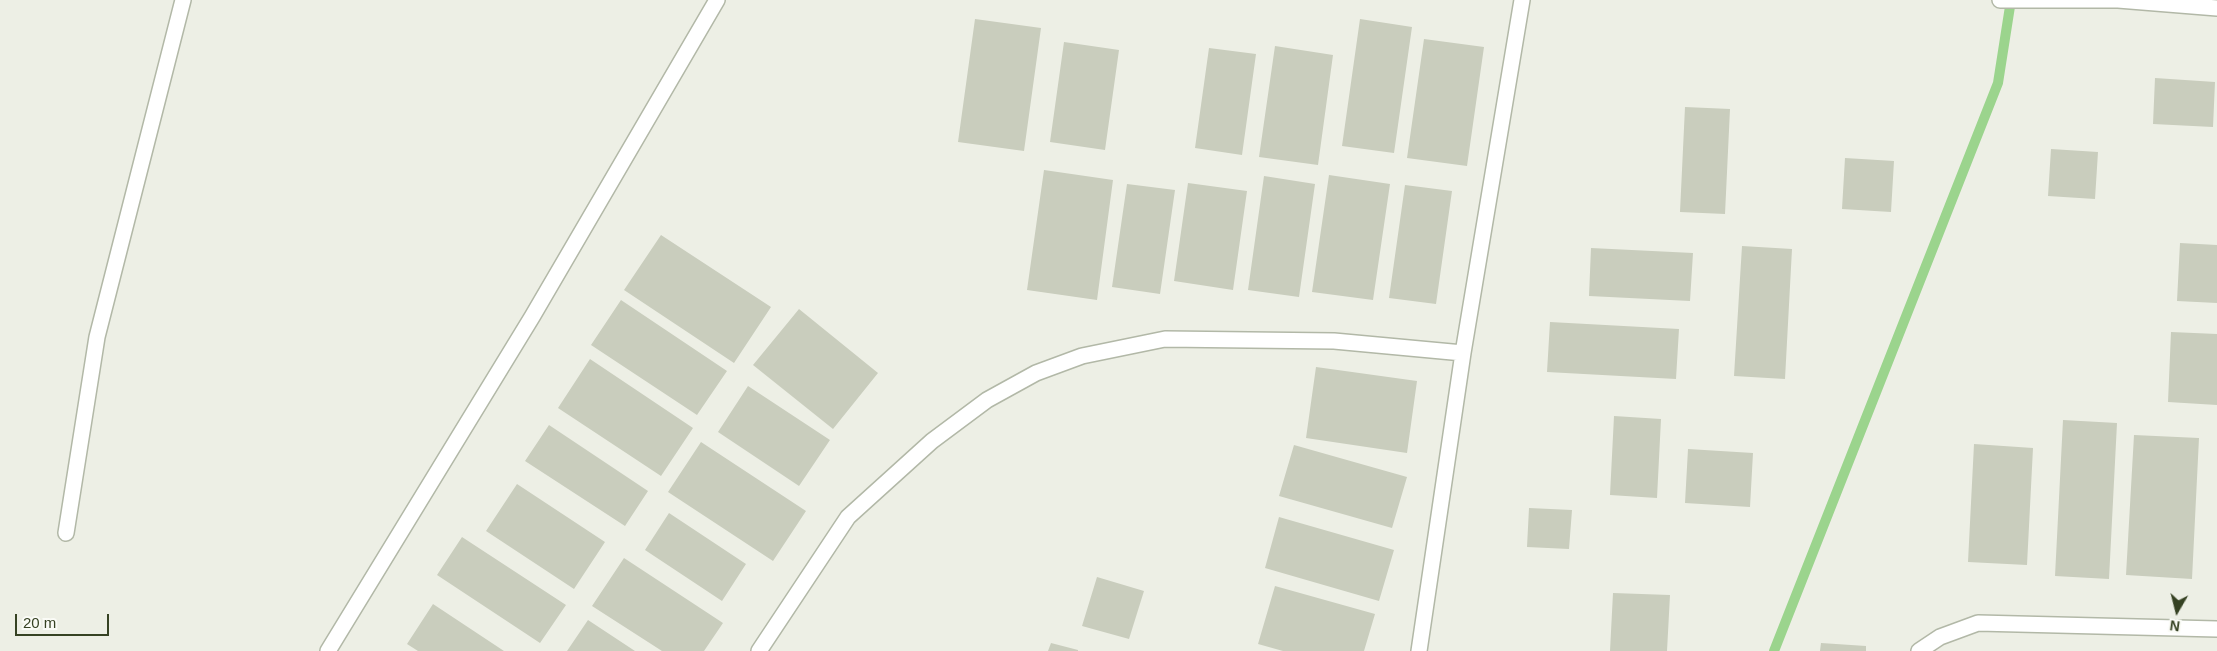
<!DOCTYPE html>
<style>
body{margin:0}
#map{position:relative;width:2217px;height:651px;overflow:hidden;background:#edefe5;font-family:Helvetica,sans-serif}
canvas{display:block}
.north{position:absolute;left:2152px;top:586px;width:50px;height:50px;-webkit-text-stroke:4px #fafbf6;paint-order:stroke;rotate:188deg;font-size:14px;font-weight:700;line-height:20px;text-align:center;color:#364223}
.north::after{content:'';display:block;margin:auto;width:18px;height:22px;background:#364223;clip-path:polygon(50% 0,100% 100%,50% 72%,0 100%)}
.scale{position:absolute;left:15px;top:614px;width:94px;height:22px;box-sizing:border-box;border:2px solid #364223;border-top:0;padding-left:6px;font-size:15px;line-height:18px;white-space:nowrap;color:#364223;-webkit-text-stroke:4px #fafbf6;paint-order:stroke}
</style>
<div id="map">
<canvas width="2217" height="651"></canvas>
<div class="north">N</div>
<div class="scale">20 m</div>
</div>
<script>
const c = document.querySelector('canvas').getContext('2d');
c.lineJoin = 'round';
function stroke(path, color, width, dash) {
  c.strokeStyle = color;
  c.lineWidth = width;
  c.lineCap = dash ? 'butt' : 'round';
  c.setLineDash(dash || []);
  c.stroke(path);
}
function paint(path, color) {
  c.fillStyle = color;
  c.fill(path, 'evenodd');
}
stroke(new Path2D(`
 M 1774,651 L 1998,83 L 2011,0`), '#9bd48d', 10);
paint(new Path2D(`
 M 975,19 L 1041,28 L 1024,151 L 958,142 Z
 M 1360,19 L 1412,27 L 1394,153 L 1342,146 Z
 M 1424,39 L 1484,47 L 1467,166 L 1407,158 Z
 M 1064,42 L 1119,50 L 1105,150 L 1050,142 Z
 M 1275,46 L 1333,55 L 1318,165 L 1259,157 Z
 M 1209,48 L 1256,54 L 1242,155 L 1195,148 Z
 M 2155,78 L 2215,82 L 2213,127 L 2153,124 Z
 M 1685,107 L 1730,109 L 1725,214 L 1680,212 Z
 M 2051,149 L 2098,152 L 2095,199 L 2048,196 Z
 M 1845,158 L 1894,161 L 1891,212 L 1842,209 Z
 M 1044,170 L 1113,180 L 1097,300 L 1027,290 Z
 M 1329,175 L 1390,184 L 1373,300 L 1312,292 Z
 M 1264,176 L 1315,184 L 1299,297 L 1248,290 Z
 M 1188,183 L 1247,191 L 1233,290 L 1174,281 Z
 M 1127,184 L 1175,190 L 1160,294 L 1112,287 Z
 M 1405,185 L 1452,191 L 1436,304 L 1389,298 Z
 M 661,235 L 771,307 L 734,363 L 624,290 Z
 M 2180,243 L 2217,245 L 2217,303 L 2177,301 Z
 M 1742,246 L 1792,249 L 1785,379 L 1734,376 Z
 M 1591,248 L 1693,253 L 1690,301 L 1589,296 Z
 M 621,300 L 727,371 L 697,415 L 591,345 Z
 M 799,309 L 878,373 L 833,429 L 753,365 Z
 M 1550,322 L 1679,329 L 1676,379 L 1547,372 Z
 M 2171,332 L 2217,334 L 2217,405 L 2168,402 Z
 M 590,359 L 693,428 L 661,476 L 558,408 Z
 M 1316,367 L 1417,381 L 1407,453 L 1306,438 Z
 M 748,386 L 830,440 L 799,486 L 718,432 Z
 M 1614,416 L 1661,419 L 1657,498 L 1610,495 Z
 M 2063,420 L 2117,423 L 2109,579 L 2055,576 Z
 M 549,425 L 648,491 L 625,526 L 525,461 Z
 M 2134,435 L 2199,438 L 2192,579 L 2126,575 Z
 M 701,442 L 806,511 L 773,561 L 668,492 Z
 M 1974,444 L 2033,448 L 2027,565 L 1968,562 Z
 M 1294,445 L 1407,477 L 1392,528 L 1279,496 Z
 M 1688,449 L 1753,453 L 1750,507 L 1685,503 Z
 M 517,484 L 605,542 L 574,589 L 486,531 Z
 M 1529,508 L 1572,510 L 1569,549 L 1527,547 Z
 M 669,513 L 746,564 L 722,601 L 645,550 Z
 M 1279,517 L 1394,550 L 1379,601 L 1265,568 Z
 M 462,537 L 566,605 L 540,643 L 437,575 Z
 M 624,558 L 723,623 L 704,651 L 662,651 L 592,606 Z
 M 1097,577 L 1144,591 L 1129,639 L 1082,626 Z
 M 1275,586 L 1375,614 L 1364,651 L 1283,651 L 1258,644 Z
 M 1613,593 L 1670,595 L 1667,651 L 1610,651 Z
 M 433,604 L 504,651 L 418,651 L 407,644 Z
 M 588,620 L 635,651 L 567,651 Z
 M 1051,643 L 1078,650 L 1078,651 L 1048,651 Z
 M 1821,643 L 1866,646 L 1866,651 L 1820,651 Z`), '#c9cdbd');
const minor = new Path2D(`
 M 2000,0 L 2118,0 L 2217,8
 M 66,533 L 97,337 L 183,0
 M 328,651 L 532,317 L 717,0
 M 759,651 L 848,517 L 932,441 L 987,400 L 1036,373 L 1082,356 L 1165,339 L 1334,341 L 1463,353
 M 1419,651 L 1463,353 L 1522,0
 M 1919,651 L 1940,637 L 1978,623 L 2217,629`);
stroke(minor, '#b2b8a7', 18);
stroke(minor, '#fff', 15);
</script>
